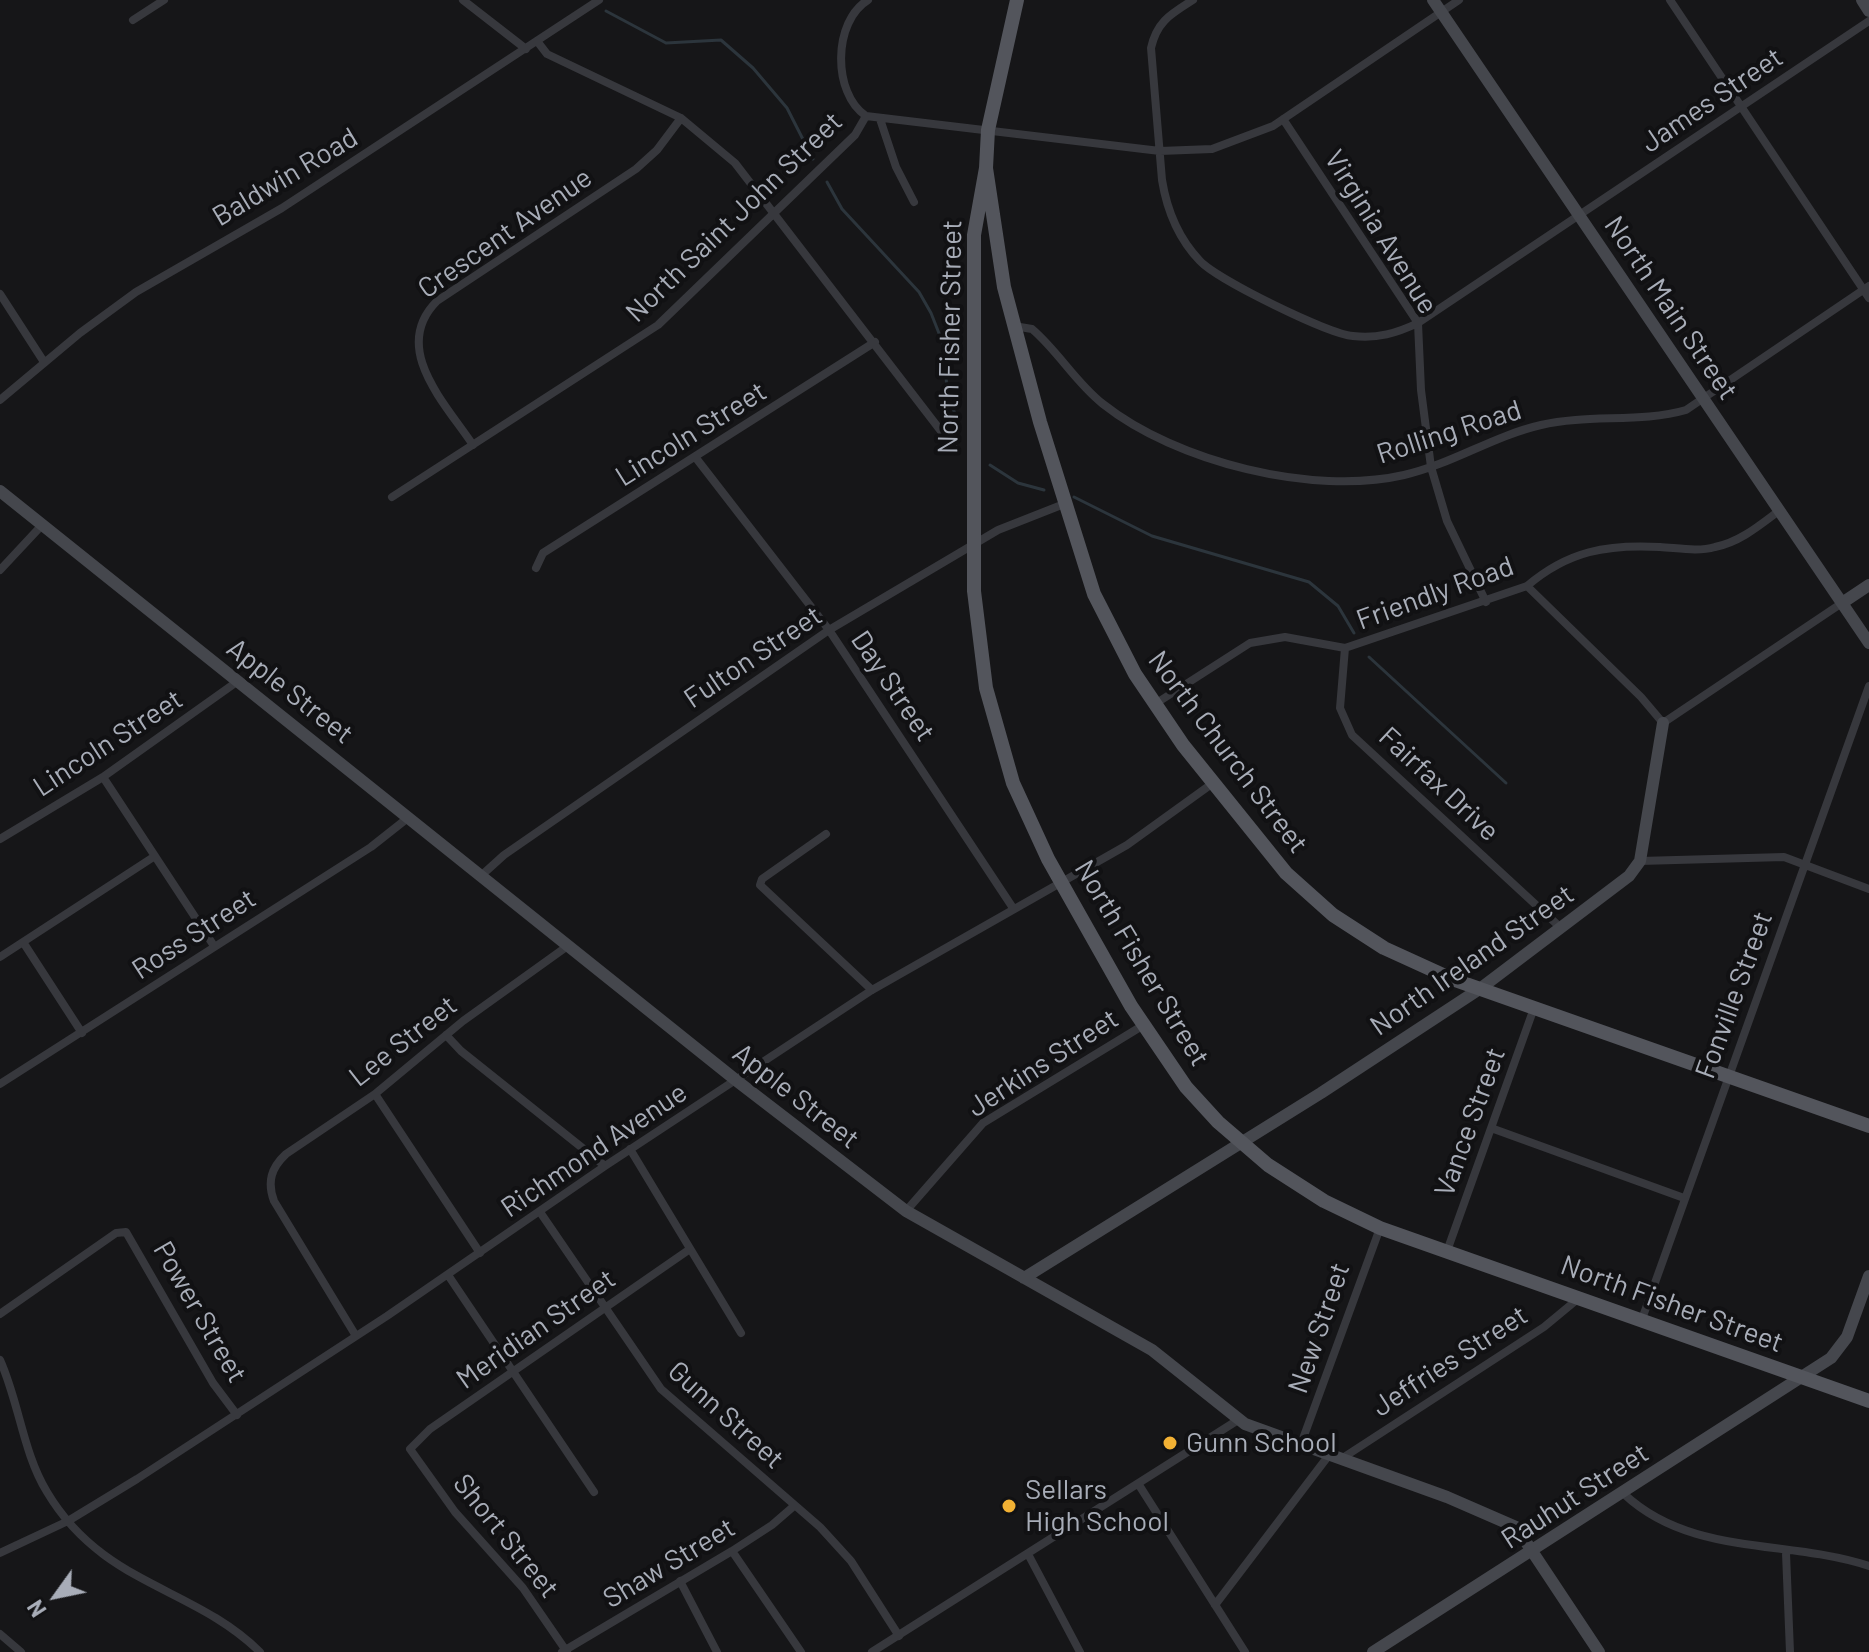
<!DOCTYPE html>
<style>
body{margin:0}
#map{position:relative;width:1869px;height:1652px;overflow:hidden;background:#161618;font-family:Barlow,sans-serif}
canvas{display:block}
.north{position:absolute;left:16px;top:1556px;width:80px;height:80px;-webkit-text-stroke:6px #111113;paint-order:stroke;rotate:237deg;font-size:22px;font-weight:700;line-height:32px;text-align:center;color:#a8adb8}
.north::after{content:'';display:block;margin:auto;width:28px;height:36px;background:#a8adb8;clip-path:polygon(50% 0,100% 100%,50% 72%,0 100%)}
</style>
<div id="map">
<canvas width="1869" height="1652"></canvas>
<div class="north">N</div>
</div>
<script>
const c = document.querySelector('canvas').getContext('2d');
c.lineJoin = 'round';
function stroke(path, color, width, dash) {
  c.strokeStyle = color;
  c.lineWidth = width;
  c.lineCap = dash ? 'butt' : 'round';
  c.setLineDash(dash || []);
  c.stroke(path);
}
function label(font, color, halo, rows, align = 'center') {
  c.font = font + ' Barlow,sans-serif';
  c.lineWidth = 8;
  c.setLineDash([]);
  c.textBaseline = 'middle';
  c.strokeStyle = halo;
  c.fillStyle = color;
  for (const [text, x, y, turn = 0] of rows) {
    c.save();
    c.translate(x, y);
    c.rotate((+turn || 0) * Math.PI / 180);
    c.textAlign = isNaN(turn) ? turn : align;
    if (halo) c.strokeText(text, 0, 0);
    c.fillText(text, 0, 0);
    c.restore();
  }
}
stroke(new Path2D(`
 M 606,11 L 666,43 L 721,40 L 753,68 L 787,108 L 813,159
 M 827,182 L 842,209 L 919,292 L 931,313 L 944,346 L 947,391 L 957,420
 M 990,465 L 1018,483 L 1044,490
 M 1074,497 L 1152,536 L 1309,582 L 1338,606 L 1354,633
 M 1369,657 L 1506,783`), '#2c353c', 3);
stroke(new Path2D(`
 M 463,0 L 526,49
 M 868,0 C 833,21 832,93 866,116 L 1160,151 L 1212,149 L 1273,126 L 1459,0
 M 1193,0 C 1171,14 1157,21 1151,48 L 1162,180 C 1167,211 1178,238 1200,261 C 1218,280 1328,334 1353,336 C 1377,339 1397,333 1418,323 L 1869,21
 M 1670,0 L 1869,298
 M 133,20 L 164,0
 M 537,41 L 547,54 L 681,118 L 735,163 L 954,448
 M 880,119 L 896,167 L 914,202
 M 1283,119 L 1418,323 L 1421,390 L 1431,467 L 1447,521 L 1486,602
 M 0,294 L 44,362
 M 1014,326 L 1032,329 C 1058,351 1076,383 1103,404 C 1176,462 1313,496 1404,475 C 1452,464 1493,436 1541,425 C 1588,414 1641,423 1686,410 L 1869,286
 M 0,400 L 80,333 L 136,292 L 282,208 L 599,0
 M 473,445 C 445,403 390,348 437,301 L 636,169 L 657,150 L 681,118
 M 696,458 L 829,630 L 1013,908
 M 392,497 L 658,325 L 855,135 L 866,116
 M 536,568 L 543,553 L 875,342
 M 0,570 L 43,524
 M 1527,586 L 1641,697 L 1663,723 L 1842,603
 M 1345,648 L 1340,708 L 1352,735 L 1561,928
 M 1155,704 L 1250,643 L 1285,637 L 1345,648 L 1527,586 C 1568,551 1607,544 1660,547 C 1678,548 1698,552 1715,547 C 1740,542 1760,525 1780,510
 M 103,777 L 214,946
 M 826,834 L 762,879 L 760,885 L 872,990
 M 0,839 L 103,777 L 238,681
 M 1640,861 L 1784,857 L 1869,889
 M 483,874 L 504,855 L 829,630 L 998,530 L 1064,504
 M 23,942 L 82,1033
 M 0,957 L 155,856
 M 446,1035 L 461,1051 L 605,1166
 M 0,1084 L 371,847 L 409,817
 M 375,1094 L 480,1253
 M 1491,1128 L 1684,1198
 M 630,1149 L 741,1333
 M 906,1211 L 983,1123 L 1142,1026
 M 540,1212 L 661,1389 L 820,1527 L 851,1561 L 899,1636
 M 1447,1251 L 1534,1008
 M 448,1275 L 594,1492
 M 0,1314 L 116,1233 L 126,1232 L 213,1383 L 237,1415
 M 1642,1319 L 1869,686
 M 356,1336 L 274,1201 C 267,1182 271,1168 286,1154 L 375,1094 L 463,1021 L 569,945
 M 0,1360 C 19,1402 23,1453 47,1492 C 103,1586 193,1586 260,1652
 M 1301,1444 L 1380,1228
 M 1341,1459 L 1544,1327 L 1579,1298
 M 1139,1485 L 1245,1652
 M 1624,1494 C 1691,1557 1788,1539 1869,1566
 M 732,1551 L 801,1652
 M 0,1553 L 68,1521 L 137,1479 L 387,1316 L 605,1166 L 872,990 L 1127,845 L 1213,783
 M 1786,1553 L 1790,1652
 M 1028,1554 L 1080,1652
 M 680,1581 L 717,1652
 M 1215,1605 L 1329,1455
 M 0,1634 L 21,1652
 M 562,1652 L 732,1551 L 772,1525 L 794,1506
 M 567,1652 L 523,1588 L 455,1512 L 410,1449 L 430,1429 L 690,1249
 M 872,1652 L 1238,1420`), '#37383d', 8);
stroke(new Path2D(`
 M 1433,0 L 1869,643
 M 1862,0 L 1869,11
 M 0,491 L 737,1081 L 906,1211 L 1152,1350 L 1245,1424 L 1447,1497 L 1516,1527 L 1599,1652
 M 1842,603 L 1869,585
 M 1024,1278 L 1321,1093 L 1481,988 L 1629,876 L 1640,861 L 1663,723
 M 1373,1652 L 1831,1358 L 1847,1337 L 1869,1276`), '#45474d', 12);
stroke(new Path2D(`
 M 1017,0 L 988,130 L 986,168 L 1004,287 L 1040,422 L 1094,594 L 1135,674 L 1183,745 L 1286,873 L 1333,915 L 1384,948 L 1452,979 L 1869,1126
 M 986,168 L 974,235 L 974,591 L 986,688 L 1013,783 L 1048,859 L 1131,1006 L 1186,1087 L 1218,1122 L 1268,1165 L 1324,1201 L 1380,1228 L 1869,1401`), '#53555c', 14);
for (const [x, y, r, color] of [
 [1170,1443,8,"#f2b134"],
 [1009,1506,8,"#f2b134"]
]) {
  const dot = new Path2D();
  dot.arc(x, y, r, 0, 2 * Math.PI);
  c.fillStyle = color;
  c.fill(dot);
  stroke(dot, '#111113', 3);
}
label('28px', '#a8adb8', '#111113', [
 ["James Street",1712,100,-34],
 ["Baldwin Road",285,177,-31],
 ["North Saint John Street",734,217,-44],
 ["Virginia Avenue",1381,232,58],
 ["Crescent Avenue",505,233,-35],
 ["North Main Street",1671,308,56],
 ["North Fisher Street",950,337,-89],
 ["Rolling Road",1449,432,-18],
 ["Lincoln Street",691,434,-32],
 ["Friendly Road",1435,593,-20],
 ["Fulton Street",753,657,-34],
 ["Day Street",893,686,56],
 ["Apple Street",290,691,38],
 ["Lincoln Street",108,743,-33],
 ["North Church Street",1228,752,53],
 ["Fairfax Drive",1439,784,43],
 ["Ross Street",194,934,-33],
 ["North Ireland Street",1472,960,-35],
 ["North Fisher Street",1142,963,59],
 ["Fonville Street",1734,995,-70],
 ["Lee Street",403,1041,-38],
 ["Jerkins Street",1043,1063,-33],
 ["Apple Street",796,1096,38],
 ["Vance Street",1470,1122,-70],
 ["Richmond Avenue",594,1150,-34],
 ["North Fisher Street",1672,1304,20],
 ["Power Street",200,1312,60],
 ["New Street",1319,1328,-71],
 ["Meridian Street",536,1329,-35],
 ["Jeffries Street",1450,1361,-33],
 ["Gunn Street",726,1415,42],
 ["Rauhut Street",1575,1496,-33],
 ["Short Street",506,1536,51],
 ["Shaw Street",669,1563,-31]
]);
label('28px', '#a8adb8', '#111113', [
 ["Gunn School",1186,1443],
 ["Sellars",1025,1490],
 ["High School",1025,1522]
], 'left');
</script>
